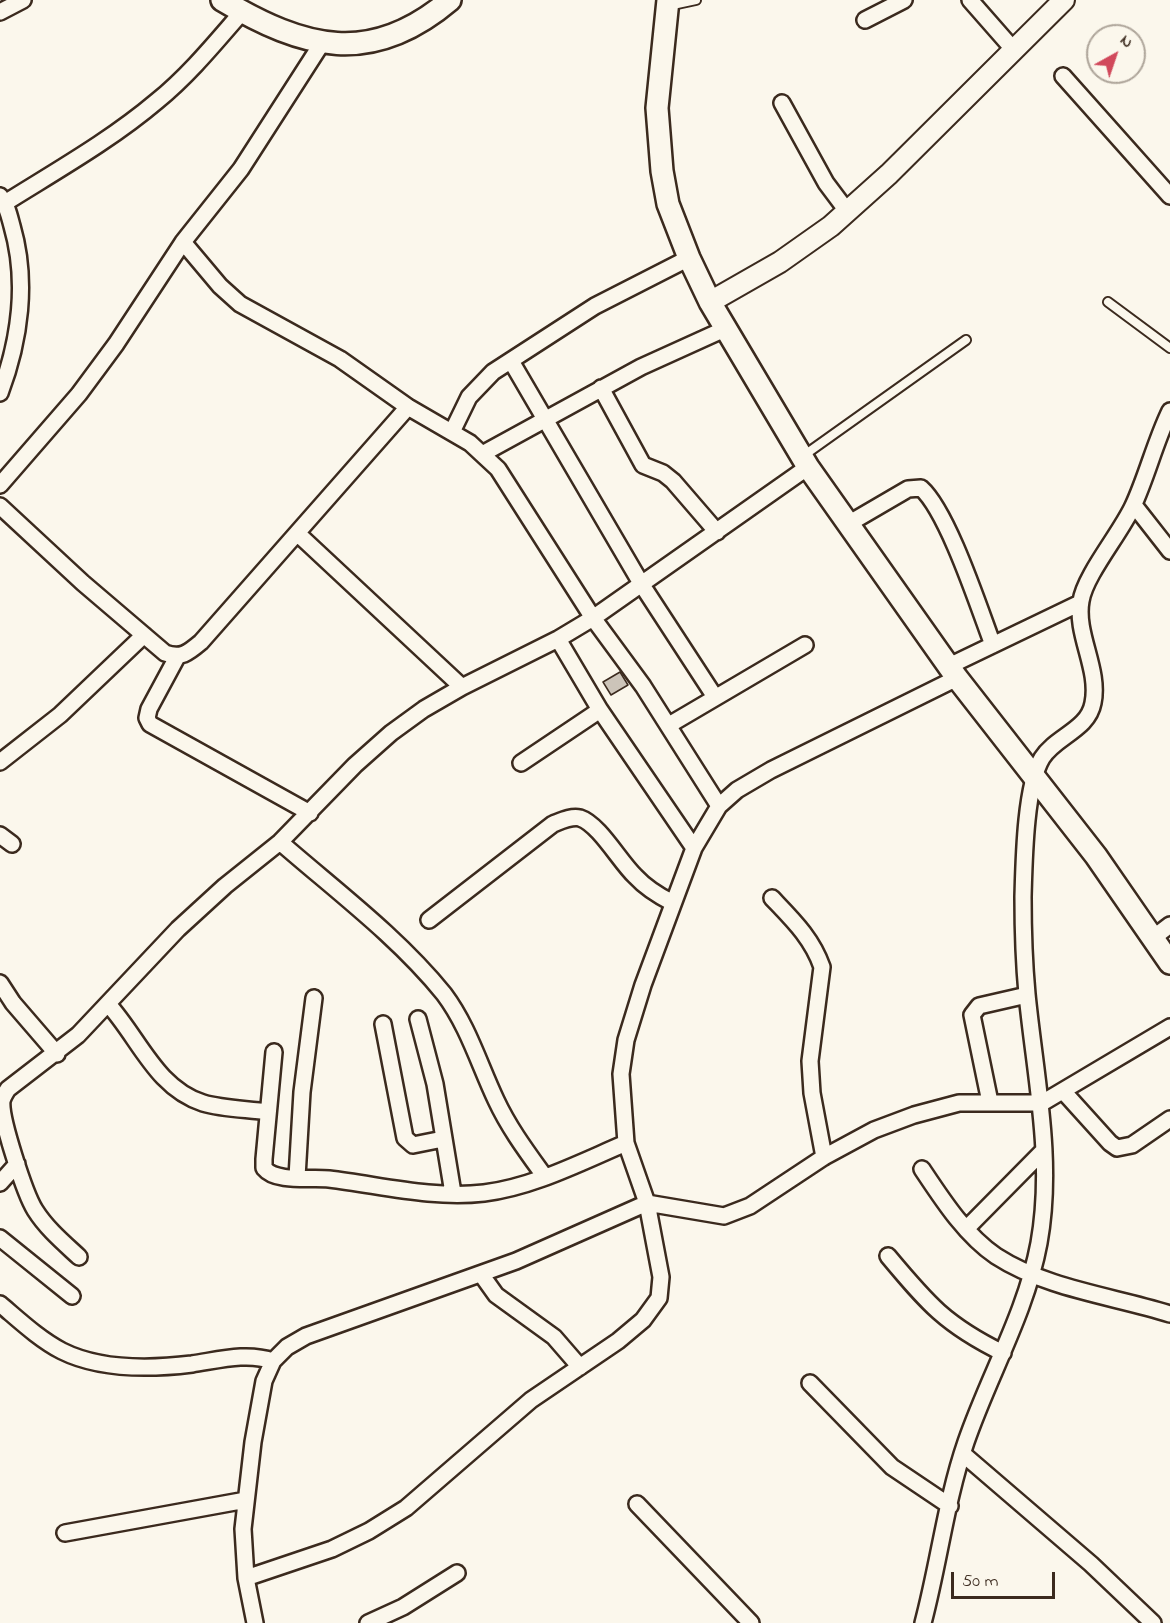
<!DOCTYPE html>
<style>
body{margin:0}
#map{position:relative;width:1170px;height:1623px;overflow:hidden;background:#fbf7ec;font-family:"Indie Flower",sans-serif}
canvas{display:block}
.north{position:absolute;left:1086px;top:24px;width:60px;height:60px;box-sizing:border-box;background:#fbf7ec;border:2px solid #aea59a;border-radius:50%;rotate:40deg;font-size:16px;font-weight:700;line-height:24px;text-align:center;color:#3b2a1e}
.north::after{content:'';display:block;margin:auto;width:21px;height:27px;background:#d1495b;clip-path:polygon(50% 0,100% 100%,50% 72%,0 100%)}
.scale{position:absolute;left:951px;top:1572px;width:104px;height:27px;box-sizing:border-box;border:3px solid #3b2a1e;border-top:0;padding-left:8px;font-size:18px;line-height:21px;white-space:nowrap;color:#3b2a1e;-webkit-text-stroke:4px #fbf7ec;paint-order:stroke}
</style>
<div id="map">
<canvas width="1170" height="1623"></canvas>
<div class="north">N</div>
<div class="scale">50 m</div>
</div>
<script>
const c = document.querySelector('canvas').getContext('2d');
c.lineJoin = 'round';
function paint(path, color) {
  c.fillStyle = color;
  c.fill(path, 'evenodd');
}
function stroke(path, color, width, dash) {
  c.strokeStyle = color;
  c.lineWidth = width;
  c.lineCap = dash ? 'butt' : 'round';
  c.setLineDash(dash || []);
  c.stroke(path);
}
const building = new Path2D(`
 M 620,672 L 628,685 L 611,695 L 603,682 Z`);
paint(building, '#ccc4b9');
stroke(building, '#3b2a1e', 1.5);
const service = new Path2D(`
 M 668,6 L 696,0
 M 1108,302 L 1170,348
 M 803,456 L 966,340`);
const minor = new Path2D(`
 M 970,0 L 1013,49
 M 0,12 L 23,0
 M 865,20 L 904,0
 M 1063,76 L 1170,196
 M 782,103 L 826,183 L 847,211
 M 0,196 C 7,205 9,215 12,226 C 28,281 20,340 0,393
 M 5,203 C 56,171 111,140 157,101 C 189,75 215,43 242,12
 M 183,242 L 220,286 L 240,304 L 340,359 L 408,407 L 470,443 L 498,469 L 593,618 L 643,686 L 719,806
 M 511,361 L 642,585 L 715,697
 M 601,388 L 643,465 L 663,473 L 673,481 L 717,532
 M 452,432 L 469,397 L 493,372 L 595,306 L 689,258
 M 484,453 L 641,367 L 727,328
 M 0,485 L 79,394 L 116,344 L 183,242 L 241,169 L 322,43
 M 1134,505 L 1170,551
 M 0,506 L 83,583 L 165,653 C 181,659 188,653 201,642 L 408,407
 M 848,524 L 908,489 L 921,488 C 948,512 979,608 993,645
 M 297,533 L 462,687
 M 558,639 L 600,710 L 694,848
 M 177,657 L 149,709 L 147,718 L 150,724 L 310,813
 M 949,666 L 1080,603
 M 669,725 L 805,645
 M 0,762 L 60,715 L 144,635
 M 521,763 L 600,710
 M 0,835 L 12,844
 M 280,842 C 335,890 398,937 444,994 C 468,1026 479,1064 496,1100 C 509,1128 527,1152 545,1177
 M 772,898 C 792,919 812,938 822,967 L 810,1061 L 812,1093 L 824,1157
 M 429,920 L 553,824 C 561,821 571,816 580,818 C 599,824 620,862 635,876 C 646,888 659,896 673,903
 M 1153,938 L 1170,925
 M 0,983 L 13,1003 L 57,1054
 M 108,1004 C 139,1038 156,1088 203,1103 C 223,1109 247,1109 268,1112
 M 418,1019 L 435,1084 L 453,1193
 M 383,1024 L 405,1138 L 413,1145 L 443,1139
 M 274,1052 L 264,1159 L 264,1168 C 276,1183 311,1177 329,1179 C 380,1185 432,1199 484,1193 C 533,1187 581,1162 626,1143
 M 1063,1091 L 1110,1143 L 1117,1148 L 1132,1145 L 1170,1119
 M 990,1102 L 972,1015 L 979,1006 L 1027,995
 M 922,1169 C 942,1199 965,1235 996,1256 C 1047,1289 1113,1296 1170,1314
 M 297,1177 L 302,1092 L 314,998
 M 0,1183 L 17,1164
 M 966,1229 L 1043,1151
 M 0,1238 L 72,1296
 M 888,1256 C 928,1304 946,1325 1003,1353
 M 79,1257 C 64,1243 47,1229 35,1210 C 25,1194 0,1118 2,1101 C 3,1097 6,1092 8,1089 L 78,1035 L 178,929 L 225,886 L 280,842 L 355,765 L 391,733 L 424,709 L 462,687 L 558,639 L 593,618 L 808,467
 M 481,1274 L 496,1295 L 554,1337 L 580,1367
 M 0,1304 C 19,1320 39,1339 62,1351 C 100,1370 151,1369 192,1364 C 219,1360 247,1352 273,1361
 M 810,1383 L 892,1467 L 950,1506
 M 963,1454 L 1091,1564 L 1153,1623
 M 637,1504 L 751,1623
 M 65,1533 L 246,1500
 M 246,1578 L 332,1549 L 369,1531 L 406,1508 L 531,1400 L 618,1341 L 643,1320 L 659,1298 L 661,1277 L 647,1203 L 724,1216 L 750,1206 L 824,1157 L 874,1130 L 914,1115 L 959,1103 L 1042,1103 L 1170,1027
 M 255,1623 L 246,1578 L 243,1529 L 253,1442 L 264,1381 L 273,1361 L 287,1347 L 306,1336 L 516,1261 L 647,1203 L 626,1143 L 621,1074 L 626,1040 L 643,985 L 694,848 L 719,806 L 737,790 L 771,770 L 957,678
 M 368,1623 L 403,1607 L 457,1573
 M 923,1623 C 939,1563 946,1500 966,1442 C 989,1375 1026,1313 1039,1243 C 1054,1160 1035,1076 1027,994 C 1024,962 1023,929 1023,897 C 1024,863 1025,786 1042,758 C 1056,736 1088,730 1093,703 C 1100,669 1075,634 1081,601 C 1085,575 1120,534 1133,506 C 1147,476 1155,442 1170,411`);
const tertiary = new Path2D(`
 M 710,302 L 780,262 L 831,226 L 889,174 L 1064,0`);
const secondary = new Path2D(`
 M 222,0 C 304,49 371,67 450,0
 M 668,0 L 657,108 L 662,171 L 668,204 L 689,258 L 710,302 L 808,467 L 957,678 L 1096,856 L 1170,963`);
stroke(service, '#3b2a1e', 12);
stroke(minor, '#3b2a1e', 20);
stroke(tertiary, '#3b2a1e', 24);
stroke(secondary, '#3b2a1e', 26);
stroke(service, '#fbf7ec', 8);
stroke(minor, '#fbf7ec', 15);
stroke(tertiary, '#fbf7ec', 20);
stroke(secondary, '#fbf7ec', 21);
</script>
